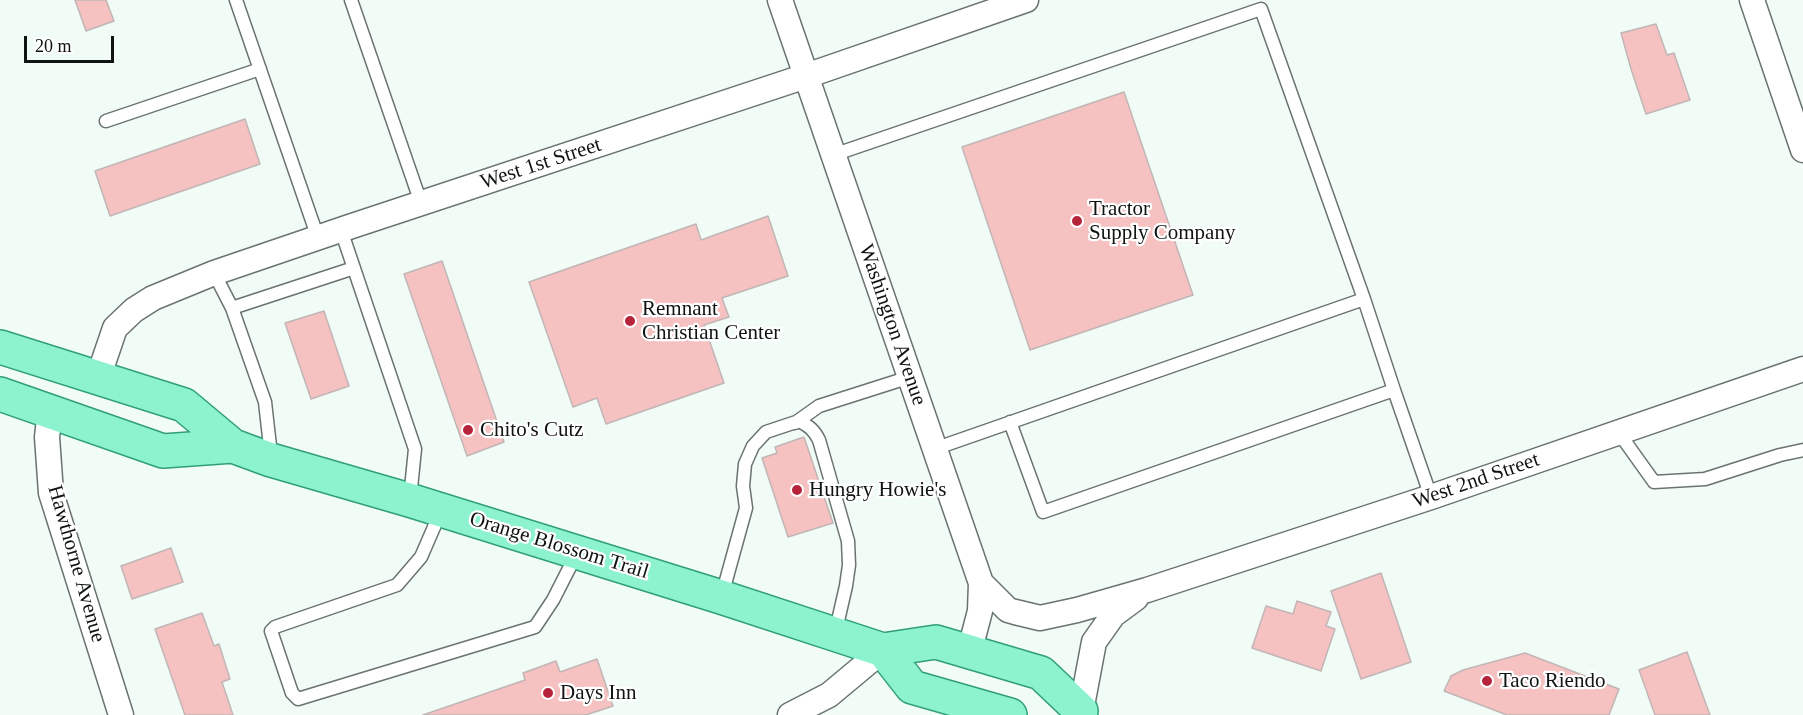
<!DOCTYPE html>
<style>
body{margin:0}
#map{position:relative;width:1803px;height:715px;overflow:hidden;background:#f1fcf6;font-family:"Times New Roman",serif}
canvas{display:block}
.scale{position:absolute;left:24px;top:36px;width:90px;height:27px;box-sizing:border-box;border:3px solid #0f1311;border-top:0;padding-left:8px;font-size:18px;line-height:21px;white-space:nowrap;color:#0f1311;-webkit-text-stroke:4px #fff;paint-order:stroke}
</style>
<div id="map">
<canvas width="1803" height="715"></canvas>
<div class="scale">20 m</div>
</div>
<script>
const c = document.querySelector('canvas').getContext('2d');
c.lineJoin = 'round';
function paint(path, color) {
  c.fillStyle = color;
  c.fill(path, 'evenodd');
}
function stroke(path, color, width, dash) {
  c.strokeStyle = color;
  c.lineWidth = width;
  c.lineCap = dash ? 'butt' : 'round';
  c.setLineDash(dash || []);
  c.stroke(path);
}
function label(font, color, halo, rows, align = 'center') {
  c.font = font + ' "Times New Roman",serif';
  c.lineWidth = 4.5;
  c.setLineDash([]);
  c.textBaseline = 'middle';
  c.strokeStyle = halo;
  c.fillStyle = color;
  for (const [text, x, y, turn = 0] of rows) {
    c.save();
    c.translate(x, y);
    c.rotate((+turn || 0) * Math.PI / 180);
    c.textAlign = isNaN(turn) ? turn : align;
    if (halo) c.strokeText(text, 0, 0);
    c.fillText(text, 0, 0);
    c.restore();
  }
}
const building = new Path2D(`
 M 75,0 L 106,0 L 114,21 L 86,31 Z
 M 1656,24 L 1667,55 L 1674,53 L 1690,100 L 1646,114 L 1631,69 L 1621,33 Z
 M 1124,92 L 1193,295 L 1030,350 L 962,147 Z
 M 245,119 L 260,164 L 110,216 L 95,171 Z
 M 768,216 L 788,276 L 722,298 L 729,317 L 704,325 L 724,383 L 606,424 L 597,398 L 573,407 L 529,282 L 696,224 L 701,240 Z
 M 442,261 L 504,442 L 467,456 L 404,274 Z
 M 324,311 L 349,386 L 311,399 L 285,323 Z
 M 804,437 L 833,523 L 788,537 L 762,458 L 777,453 L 775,447 Z
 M 171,548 L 183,582 L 132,599 L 121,566 Z
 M 1381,573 L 1411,662 L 1361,679 L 1331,591 Z
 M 1297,601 L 1331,612 L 1326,626 L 1335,629 L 1321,671 L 1252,648 L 1266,606 L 1293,614 Z
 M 202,613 L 214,646 L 219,644 L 230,679 L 222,682 L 233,715 L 185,715 L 155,629 Z
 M 1687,652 L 1710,715 L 1655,715 L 1639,670 Z
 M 1525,653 L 1619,689 L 1609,715 L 1507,715 L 1444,691 L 1451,676 L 1463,670 Z
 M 597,659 L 613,706 L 586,715 L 423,715 L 525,680 L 523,673 L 556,661 L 560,672 Z`);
paint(building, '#f5c1c1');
stroke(building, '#c1b6b6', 1.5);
const lane = new Path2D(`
 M 236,0 L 318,238
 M 351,0 L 421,203
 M 106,121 L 260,69
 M 833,155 L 1261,9 L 1364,299 L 934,449
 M 341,230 L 415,449 L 410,498
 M 214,273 L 232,308 L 265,402 L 271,455
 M 232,308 L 354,268
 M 1394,390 L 1431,497
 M 1010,422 L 1043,512 L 1394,390 L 1364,299
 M 795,423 L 819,406 L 910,377
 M 1619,433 L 1654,482 L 1705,479 L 1780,455 L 1803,450
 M 441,511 L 421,557 L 397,585 L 275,627 L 271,631 L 292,693 L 298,699 L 535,627 L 553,600 L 577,553
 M 722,595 L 746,508 L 743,486 L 745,464 L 753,446 L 766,432 L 799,421 C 809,426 814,430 819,440 L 848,541 L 849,565 L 846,586 L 835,634`);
const street = new Path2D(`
 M 780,0 L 981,583 L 980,611 L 969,653
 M 1752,0 L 1803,150
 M 98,378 L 115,328 L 134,310 L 153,298 L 214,273 L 349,227 L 806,76 L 1026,0
 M 50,411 L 47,437 L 51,493 L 121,715
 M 981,583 L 1008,610 L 1015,612 L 1040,618 L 1077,610 L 1147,590 L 1431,497 L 1803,369
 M 1081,711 L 1094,642 L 1113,615 L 1136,598
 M 790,715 L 829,695 L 883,650`);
const primary = new Path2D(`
 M 0,347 L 184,405 L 233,446 L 271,460 L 409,500 L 721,597 L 883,650 L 936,642 L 1041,673 L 1081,711
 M 0,394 L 163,451 L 233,446
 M 883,650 L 912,687 L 1010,715`);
stroke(lane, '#6a736f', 15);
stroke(street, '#6a736f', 27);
stroke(primary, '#309f78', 36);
stroke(lane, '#fff', 12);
stroke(street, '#fff', 24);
stroke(primary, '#8df3cf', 33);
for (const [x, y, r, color] of [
 [1077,221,6,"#b6243c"],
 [630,321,6,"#b6243c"],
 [468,430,6,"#b6243c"],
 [797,490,6,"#b6243c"],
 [1487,681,6,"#b6243c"],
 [548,693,6,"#b6243c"]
]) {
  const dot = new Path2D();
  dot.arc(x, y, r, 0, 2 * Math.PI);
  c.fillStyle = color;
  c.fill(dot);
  stroke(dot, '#fff', 2);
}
label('21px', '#0f1311', '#fff', [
 ["West 1st Street",541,164,-18],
 ["Washington Avenue",892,325,71],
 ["West 2nd Street",1476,481,-19],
 ["Orange Blossom Trail",559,546,17],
 ["Hawthorne Avenue",76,564,74]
]);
label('21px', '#0f1311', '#fff', [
 ["Tractor",1089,209],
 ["Supply Company",1089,233],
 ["Remnant",642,309],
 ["Christian Center",642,333],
 ["Chito's Cutz",480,430],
 ["Hungry Howie's",809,490],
 ["Taco Riendo",1499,681],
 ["Days Inn",560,693]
], 'left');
</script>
